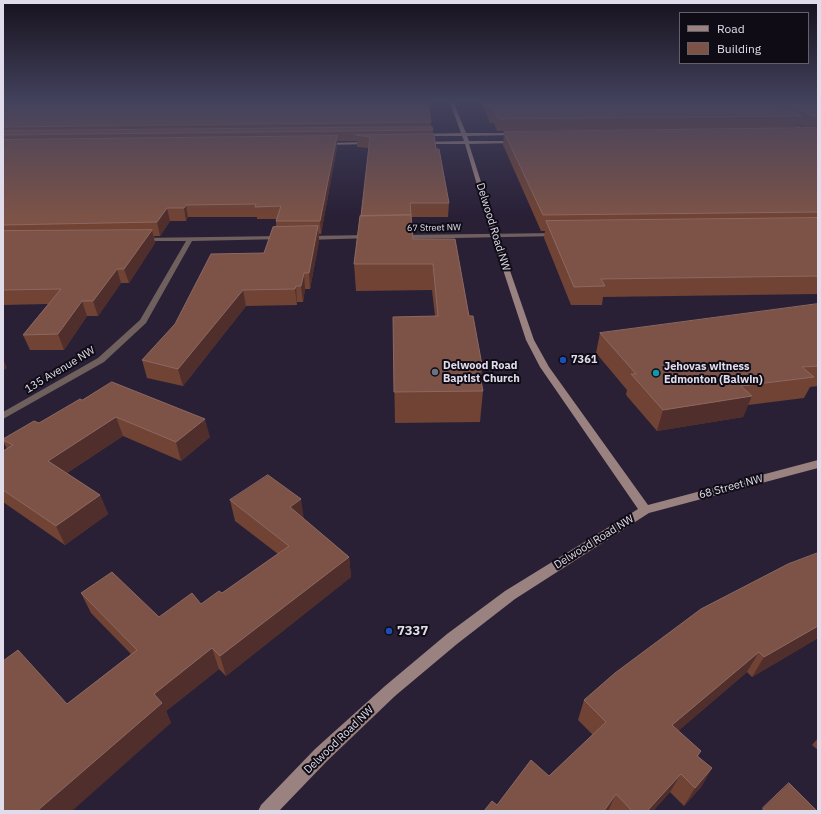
<!DOCTYPE html>
<style>
body{margin:0}
#map{position:relative;width:821px;height:814px;overflow:hidden;background:#292036;font-family:"IBM Plex Sans",sans-serif}
canvas{display:block}
.frame{position:absolute;inset:0;border:4px solid #e1dceb;pointer-events:none}
.legend{position:absolute;left:679px;top:12px;width:130px;height:52px;box-sizing:border-box;background:#100c16;border:1px solid #645f6b;margin:0;padding:5px 7px;list-style:none;font-size:12px;color:#e1dceb}
.legend li{display:flex;align-items:center;gap:8px;height:20px}
.legend b{width:20px;border:1px solid #645f6b}
</style>
<div id="map">
<canvas width="821" height="814"></canvas>
<div class="frame"></div>
<ul class="legend">
<li><b style="height:5px;background:#99827f"></b>Road</li>
<li><b style="height:11px;background:#7d5347"></b>Building</li>
</ul>
</div>
<script>
const c = document.querySelector('canvas').getContext('2d');
c.lineJoin = 'round';
function paint(path, color) {
  c.fillStyle = color;
  c.fill(path, 'evenodd');
}
function stroke(path, color, width, dash) {
  c.strokeStyle = color;
  c.lineWidth = width;
  c.lineCap = dash ? 'butt' : 'round';
  c.setLineDash(dash || []);
  c.stroke(path);
}
function label(font, color, halo, rows, align = 'center') {
  c.font = font + ' "IBM Plex Sans",sans-serif';
  c.lineWidth = 4;
  c.setLineDash([]);
  c.textBaseline = 'middle';
  c.strokeStyle = halo;
  c.fillStyle = color;
  for (const [text, x, y, turn = 0] of rows) {
    c.save();
    c.translate(x, y);
    c.rotate((+turn || 0) * Math.PI / 180);
    c.textAlign = isNaN(turn) ? turn : align;
    if (halo) c.strokeText(text, 0, 0);
    c.fillText(text, 0, 0);
    c.restore();
  }
}
paint(new Path2D(`
 M 783,119 L 787,119 L 818,136 L 818,139 L 783,121 Z
 M 558,233 L 560,234 L 560,236 L 400,239 L 397,237 L 400,235 Z
 M 370,235 L 373,237 L 372,238 L 306,240 L 303,238 L 306,236 Z
 M 282,236 L 284,237 L 284,239 L 192,241 L 146,323 L 104,362 L 3,419 L 3,412 L 98,358 L 140,320 L 186,241 L 142,241 L 140,240 L 140,238 Z`), '#6f605e');
paint(new Path2D(`
 M 450,103 L 454,103 L 466,133 L 516,133 L 518,134 L 516,135 L 467,136 L 469,141 L 516,141 L 518,142 L 516,143 L 469,144 L 498,236 L 534,340 L 549,367 L 648,505 L 818,460 L 818,468 L 649,513 L 515,599 L 457,644 L 395,696 L 327,761 L 279,811 L 258,811 L 261,805 L 315,749 L 385,686 L 447,634 L 505,591 L 638,509 L 540,367 L 526,340 L 492,236 L 465,144 L 422,144 L 420,143 L 422,142 L 464,141 L 462,136 L 420,136 L 418,135 L 420,134 L 461,133 Z
 M 370,142 L 372,144 L 324,145 L 322,144 L 324,143 Z`), '#99827f');
paint(new Path2D(`
 M 3,103 L 431,122 L 431,127 L 433,130 L 433,134 L 449,203 L 448,217 L 411,217 L 413,239 L 455,239 L 469,316 L 482,365 L 481,381 L 483,391 L 480,422 L 395,423 L 393,317 L 435,316 L 432,290 L 356,291 L 354,264 L 361,216 L 369,148 L 357,147 L 357,141 L 337,141 L 337,147 L 321,234 L 319,234 L 319,241 L 310,289 L 305,289 L 303,302 L 297,302 L 297,305 L 246,306 L 183,386 L 147,378 L 142,360 L 264,253 L 276,227 L 276,219 L 257,219 L 257,217 L 188,217 L 186,221 L 170,221 L 160,236 L 154,236 L 155,243 L 129,283 L 121,283 L 98,316 L 87,316 L 64,350 L 30,350 L 23,335 L 48,304 L 3,305 Z
 M 482,103 L 818,103 L 818,294 L 603,297 L 602,305 L 571,305 L 544,238 L 545,231 L 541,231 L 503,145 L 504,132 L 807,129 L 798,124 L 796,129 L 497,131 L 494,123 L 490,123 Z
 M 818,304 L 818,386 L 810,387 L 804,398 L 748,405 L 743,417 L 657,431 L 626,395 L 627,390 L 596,353 L 600,333 Z
 M 82,400 L 210,437 L 181,461 L 123,436 L 67,473 L 100,495 L 108,514 L 65,545 L 3,502 L 3,451 L 7,449 L 3,441 L 3,439 L 39,423 Z
 M 230,500 L 304,519 L 349,557 L 351,577 L 226,676 L 219,669 L 166,711 L 171,723 L 67,704 L 131,654 L 91,613 L 81,593 L 159,617 L 201,604 L 222,593 L 278,554 L 235,521 Z
 M 818,553 L 818,638 L 752,677 L 747,672 L 678,731 L 701,751 L 698,756 L 712,768 L 701,787 L 684,806 L 670,792 L 653,811 L 484,811 L 497,805 L 549,776 L 593,735 L 578,720 L 584,700 Z
 M 818,738 L 818,750 L 812,745 Z
 M 763,808 L 817,811 L 760,811 Z`), '#704334');
paint(new Path2D(`
 M 337,136 L 337,147 L 321,234 L 320,221 Z
 M 186,205 L 188,217 L 186,221 L 184,208 Z
 M 167,208 L 170,221 L 160,236 L 157,222 Z
 M 318,226 L 319,241 L 310,289 L 309,273 Z
 M 152,230 L 155,243 L 129,283 L 124,269 Z
 M 117,269 L 121,283 L 98,316 L 93,301 Z
 M 304,273 L 305,289 L 303,302 L 301,286 Z
 M 296,286 L 297,302 L 297,305 L 295,289 Z
 M 243,290 L 246,306 L 183,386 L 178,369 Z
 M 82,301 L 87,316 L 64,350 L 58,334 Z
 M 3,359 L 7,368 L 3,371 Z
 M 752,396 L 743,417 L 657,431 L 663,410 Z
 M 116,417 L 123,436 L 56,480 L 48,461 Z
 M 205,419 L 210,437 L 181,461 L 176,442 Z
 M 100,495 L 108,514 L 65,545 L 56,526 Z
 M 301,499 L 304,519 L 293,527 L 290,507 Z
 M 349,557 L 351,577 L 226,676 L 220,656 Z
 M 818,626 L 818,638 L 752,677 L 764,657 Z
 M 212,648 L 219,669 L 166,711 L 171,723 L 72,811 L 37,811 L 154,694 Z
 M 759,652 L 747,672 L 663,744 L 672,725 Z
 M 712,768 L 701,787 L 684,806 L 695,788 Z
 M 681,774 L 670,792 L 653,811 L 647,811 Z
 M 616,794 L 608,811 L 604,811 Z`), '#4f2e2c');
const building = new Path2D(`
 M 3,103 L 428,103 L 431,122 L 3,127 Z
 M 488,103 L 774,103 L 801,116 L 498,119 L 494,110 L 491,110 Z
 M 785,103 L 818,103 L 818,117 L 812,116 Z
 M 432,127 L 433,130 L 3,135 L 3,131 Z
 M 818,128 L 818,212 L 543,215 L 504,132 Z
 M 434,134 L 436,149 L 439,149 L 449,203 L 410,203 L 411,215 L 361,216 L 370,137 L 356,135 Z
 M 337,136 L 320,221 L 276,221 L 281,206 L 255,207 L 256,204 L 186,205 L 184,208 L 167,208 L 157,222 L 3,225 L 3,140 Z
 M 411,215 L 413,239 L 455,239 L 469,316 L 473,316 L 482,365 L 478,365 L 483,391 L 394,392 L 393,317 L 438,316 L 433,264 L 354,264 L 360,216 Z
 M 818,218 L 818,276 L 601,279 L 605,286 L 574,287 L 546,221 Z
 M 318,226 L 309,273 L 304,273 L 301,286 L 296,286 L 295,289 L 243,290 L 178,369 L 142,360 L 175,324 L 211,254 L 264,253 L 273,227 Z
 M 152,230 L 124,269 L 117,269 L 93,301 L 82,301 L 58,334 L 23,335 L 61,289 L 3,290 L 3,231 Z
 M 818,304 L 818,366 L 802,367 L 814,377 L 741,386 L 752,396 L 663,410 L 631,374 L 636,374 L 600,333 Z
 M 112,382 L 205,419 L 176,442 L 116,417 L 48,461 L 100,495 L 56,526 L 3,490 L 3,451 L 13,445 L 3,440 L 3,439 L 34,421 L 39,423 L 80,399 L 82,400 Z
 M 268,475 L 301,499 L 290,507 L 349,557 L 220,656 L 212,648 L 154,694 L 162,703 L 37,811 L 3,811 L 3,661 L 18,650 L 67,704 L 137,650 L 81,593 L 112,572 L 159,617 L 192,593 L 201,604 L 219,591 L 222,593 L 289,546 L 230,500 Z
 M 818,553 L 818,626 L 764,657 L 759,652 L 672,725 L 701,751 L 697,756 L 712,768 L 695,788 L 681,774 L 647,811 L 632,811 L 616,794 L 604,811 L 484,811 L 492,801 L 497,805 L 531,760 L 549,776 L 606,722 L 584,700 L 615,673 L 701,609 L 788,564 Z
 M 789,783 L 817,811 L 766,811 L 763,808 Z`);
paint(building, '#7d5347');
stroke(building, '#8c6861', 1);
const sky = c.createLinearGradient(0, 0, 0, 217);
sky.addColorStop(0, '#17121e');
sky.addColorStop(0.47, '#43425d');
sky.addColorStop(1, '#43425d00');
c.fillStyle = sky;
c.fillRect(0, 0, 821, 217);
for (const [x, y, r, color] of [
 [563,360,4,"#1a4fb4"],
 [435,372,4,"#6b7280"],
 [656,373,4,"#0f9aa8"],
 [389,631,4,"#1a4fb4"]
]) {
  const dot = new Path2D();
  dot.arc(x, y, r, 0, 2 * Math.PI);
  c.fillStyle = color;
  c.fill(dot);
  stroke(dot, '#100c16', 1.5);
}
label('9px', '#e1dceb', '#100c16', [
 ["67 Street NW",434,228,-1]
]);
label('11px', '#e1dceb', '#100c16', [
 ["Delwood Road NW",493,227,73],
 ["135 Avenue NW",60,370,-31],
 ["68 Street NW",731,487,-15],
 ["Delwood Road NW",594,542,-32],
 ["Delwood Road NW",339,740,-44]
]);
label('bold 11px', '#e1dceb', '#100c16', [
 ["7361",571,360],
 ["Delwood Road",443,366],
 ["Baptist Church",443,379],
 ["Jehovas witness",664,367],
 ["Edmonton (Balwin)",664,380]
], 'left');
label('bold 13px', '#e1dceb', '#100c16', [
 ["7337",397,631]
], 'left');
</script>
